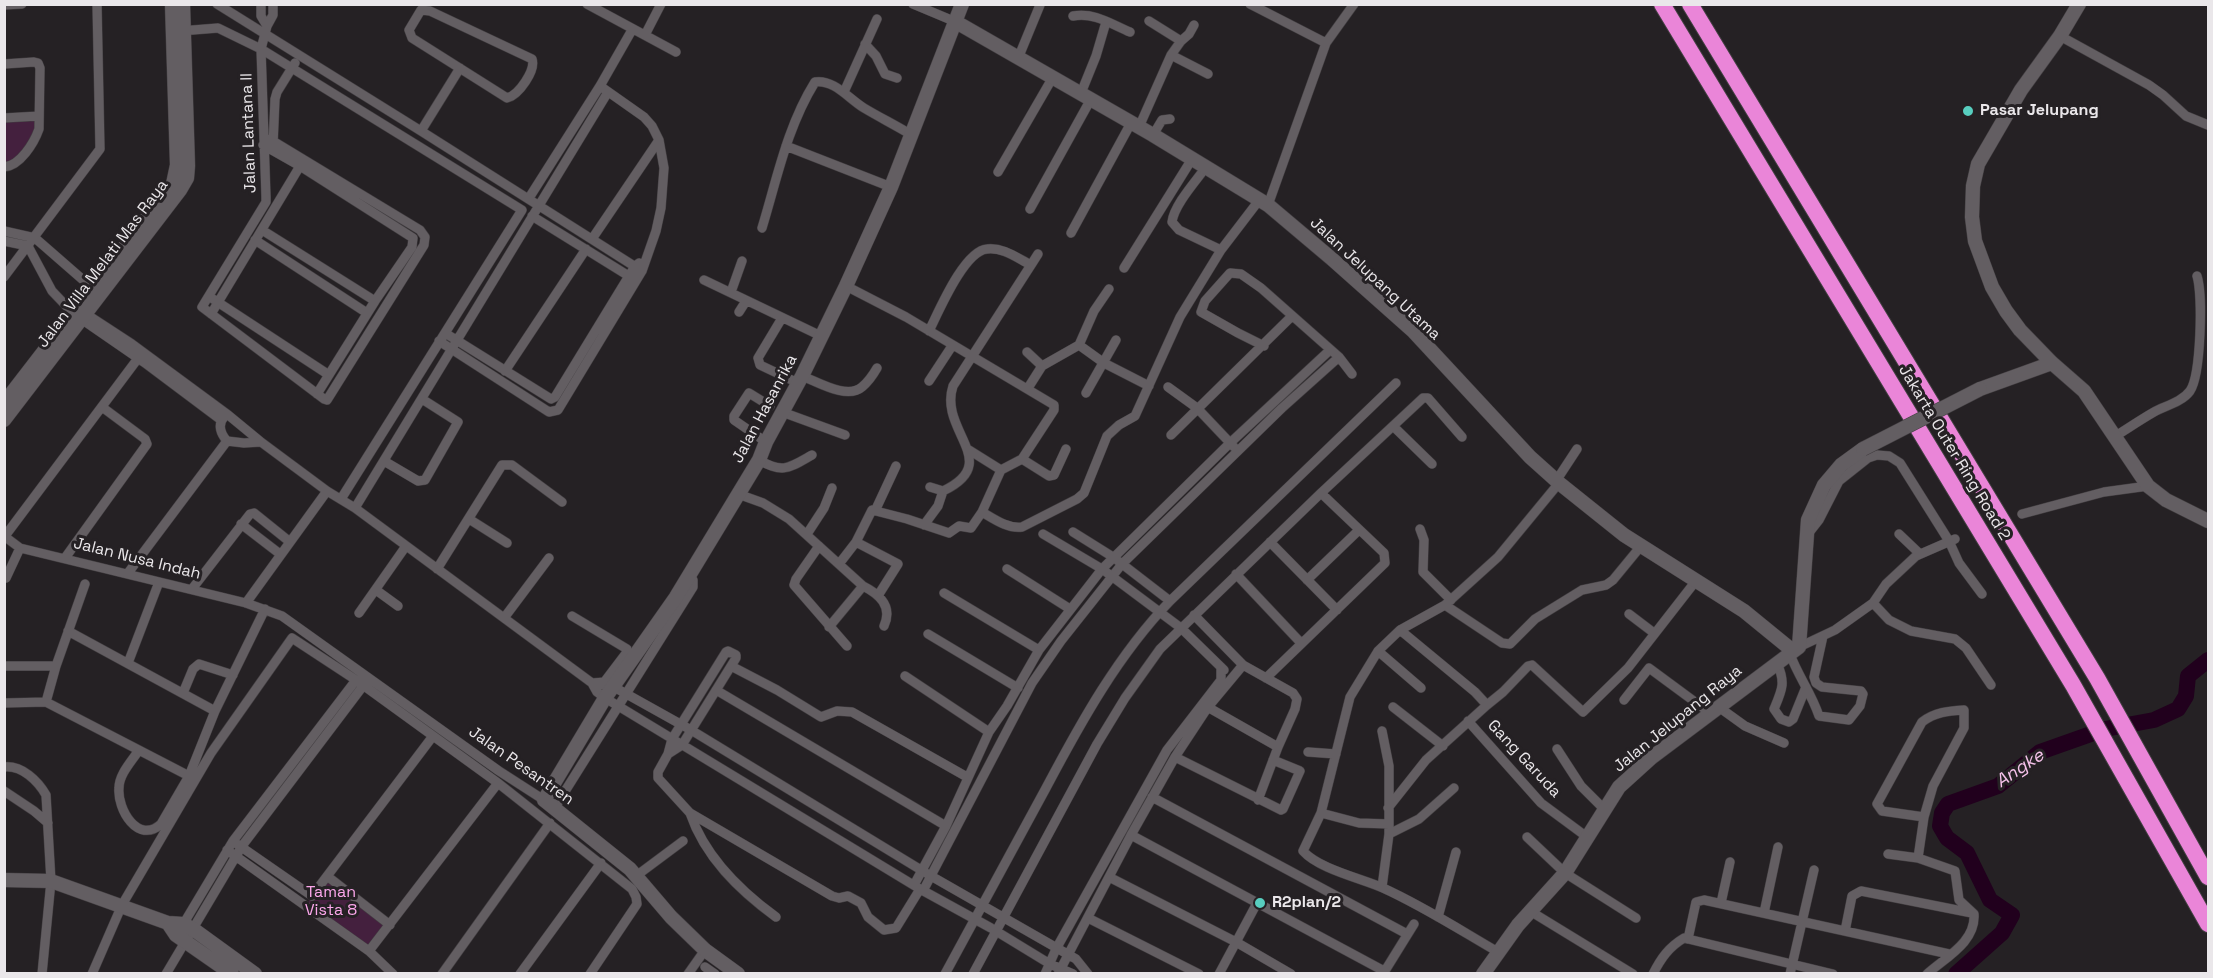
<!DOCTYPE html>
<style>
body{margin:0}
#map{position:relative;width:2213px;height:978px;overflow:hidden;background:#252124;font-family:"Space Grotesk",sans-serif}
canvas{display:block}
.frame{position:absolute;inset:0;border:6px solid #eae7ea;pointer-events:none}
</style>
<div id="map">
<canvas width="2213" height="978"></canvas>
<div class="frame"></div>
</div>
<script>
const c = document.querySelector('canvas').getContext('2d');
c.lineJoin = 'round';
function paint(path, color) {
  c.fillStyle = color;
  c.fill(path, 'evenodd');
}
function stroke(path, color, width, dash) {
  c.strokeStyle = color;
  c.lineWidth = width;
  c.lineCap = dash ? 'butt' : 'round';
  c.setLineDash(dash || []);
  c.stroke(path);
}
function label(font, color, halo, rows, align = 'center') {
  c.font = font + ' "Space Grotesk",sans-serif';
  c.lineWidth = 6;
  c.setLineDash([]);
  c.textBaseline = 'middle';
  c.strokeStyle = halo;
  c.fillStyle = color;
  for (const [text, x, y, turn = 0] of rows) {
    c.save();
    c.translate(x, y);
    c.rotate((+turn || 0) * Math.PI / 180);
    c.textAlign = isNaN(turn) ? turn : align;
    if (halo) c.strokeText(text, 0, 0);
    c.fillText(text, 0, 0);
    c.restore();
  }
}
paint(new Path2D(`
 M 39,116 L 39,129 L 15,164 L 4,167 L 4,118 Z
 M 327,876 L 390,925 L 369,951 L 306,905 Z`), '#44203e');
stroke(new Path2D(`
 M 1956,974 L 2002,933 L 2012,915 L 1990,900 L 1967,853 L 1947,838 L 1940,826 L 1942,813 L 1948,804 L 1998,786 L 2040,752 L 2105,729 L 2154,720 L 2178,709 L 2186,696 L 2188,676 L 2208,660`), '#21001d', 16);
const street = new Path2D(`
 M 217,4 L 421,131 L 642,271
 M 261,4 L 261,16 L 267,26
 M 587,4 L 676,52
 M 913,4 L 956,22
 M 1250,4 L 1326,43 L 1354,4
 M 4,5 L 22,4
 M 421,10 L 430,11 L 532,59 C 536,70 519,95 507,98 L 412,38 L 409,30 Z
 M 1073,16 C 1094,12 1111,24 1130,32
 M 180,31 L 218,28 L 261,49 L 522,210 L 341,499
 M 645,35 L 661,4
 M 2060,36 L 2149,85 L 2163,95 L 2186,116 L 2208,125
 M 1181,41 L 1189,34 L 1194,25
 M 865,44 L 876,56 L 885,74 L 897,78
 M 1171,55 L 1208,74
 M 1019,56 L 1040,5
 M 4,64 L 34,62 L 38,63 L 40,68 L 39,129 C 34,143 20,166 4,167
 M 844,92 L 877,19
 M 1081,93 L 1096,56 L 1106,22
 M 4,118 L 39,116
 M 1139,127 L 1171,55 L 1181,41 L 1149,21
 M 421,131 L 460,68
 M 1153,135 L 1162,120 L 1170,119
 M 264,138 L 273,141 L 420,230 L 425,237 L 424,245 L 327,400 L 324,399 L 202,307 L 266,202 L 266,197 L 261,49 L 267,26 L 273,15 L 273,4
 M 263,145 L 300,166 L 413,238 L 412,247 L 375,301 L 317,394
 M 273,146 L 275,99 L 277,92 L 295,63
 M 786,146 L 891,187
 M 1206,167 C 1196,181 1174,205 1172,222 L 1179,230 L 1221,250
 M 998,172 L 1053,77
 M 529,198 L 600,86 L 632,30
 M 1268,205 L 1326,43
 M 1030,209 L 1091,99
 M 532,216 L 632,278
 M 762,228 C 777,179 787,127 815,82 C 834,79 849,99 864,108 C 879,117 895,125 910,134
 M 262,230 L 375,301
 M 4,231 L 35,238 L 82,279 L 97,289
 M 1071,233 L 1131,123
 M 592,239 L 659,140
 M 255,240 L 367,313
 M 4,241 L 28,246 L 52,291 L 74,314 L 145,363 L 221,420
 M 1124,268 L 1192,159
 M 4,277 L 100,149 L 97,4
 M 704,280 L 821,336
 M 846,286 L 906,317 L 1054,405 L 1054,410 L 1022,459 L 1001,470
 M 731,292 L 742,261
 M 213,299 L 329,375
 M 83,312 L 132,344 L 227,414 L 261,442 L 327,491 L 355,508 L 592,683 L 597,692 L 605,698 L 920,889 L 991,928 L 1050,964 L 1073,974
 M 739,312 L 746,301
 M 211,314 L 300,166
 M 782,318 L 758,358 L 760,365 L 798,383
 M 929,331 C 939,311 964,251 987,249 C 1003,247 1017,258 1031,265 L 1038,254
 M 445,333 L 551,399 L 555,397 L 635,266 L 639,263
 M 439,341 L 549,412 L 558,410 L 642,271 L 656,231 L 661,208 L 664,168 L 659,140 L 652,126 L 644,117 L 600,86
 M 1079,345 L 1104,363 L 1149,386
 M 1264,346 L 1238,333 L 1201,312 L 1205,301 L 1230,273 L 1241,274 L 1261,288 L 1339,357 L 1352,374
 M 1027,352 L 1042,366
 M 505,371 L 586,249
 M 802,376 C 818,382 847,400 862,387 C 868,382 873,375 877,368
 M 929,381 L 952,346
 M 1168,387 L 1197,408 L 1234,447
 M 1028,388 L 1042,366 L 1079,345 L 1094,311 L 1109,289
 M 1086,393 L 1116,340
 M 782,412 L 845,435
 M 224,417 C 217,425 221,434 227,441 L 244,443 L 261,442
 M 1393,426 L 1432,464
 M 1171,435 L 1292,316
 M 2114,437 C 2127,429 2140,420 2154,412 C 2165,406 2182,402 2190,391 C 2201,375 2203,295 2197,276
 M 766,442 L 734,420 L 734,416 L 749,393 L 770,406
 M 969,450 L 1001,470 L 982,512
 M 1022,459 L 1049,476 L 1054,475 L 1066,449
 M 759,460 C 783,474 789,468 812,455
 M 384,461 L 418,481 L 425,480 L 458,422 L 422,399
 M 1556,481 L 1577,449
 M 930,487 L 943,491
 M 738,494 L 763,503 L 789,519 L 863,586 L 829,627
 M 355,508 L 608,92
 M 875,511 L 896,466
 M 2022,514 L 2104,492 L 2148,486
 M 469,519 L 507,543
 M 241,524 L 280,554
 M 924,525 L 938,506 L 943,491 C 1004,462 938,431 953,386 L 1031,265
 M 1420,529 L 1424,540 L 1423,572 L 1451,600
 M 1073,532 L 1113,557 L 1170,601
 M 807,534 L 824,508 L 832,488
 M 1043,534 L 1102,569 L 1181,628 L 1224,670
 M 1808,534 L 1819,520 L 1839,481 L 1868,458 L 1877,455 L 1889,456 L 1900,463 L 1949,541 L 1959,563 L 1982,594
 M 1899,534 L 1920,554
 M 4,536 L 20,548 L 246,603 L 282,616 L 499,771 L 544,800
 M 5,536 L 142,353
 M 856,542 L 898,564 L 879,594
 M 1270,542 L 1337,610
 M 819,546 L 796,579 L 794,585 L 847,646
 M 65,558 L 147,444 L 145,439 L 102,407
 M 839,564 L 856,542 L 872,510 L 907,519 L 949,533 L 959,526 L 971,528 L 982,512 C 994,519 1008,529 1022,527 L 1077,499 L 1084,493 L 1107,436 L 1119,425 L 1135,416 L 1180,317 L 1221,250 L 1260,199
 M 437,569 L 502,465 L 512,465 L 562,502
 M 1007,569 L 1070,609
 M 128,573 L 227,441
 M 1236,574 L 1301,643
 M 6,578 L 20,548
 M 1307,580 L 1359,530
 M 863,586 C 879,594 893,606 884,626
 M 192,589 L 250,514 L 254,513 L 290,542
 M 376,590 L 398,606
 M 944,593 L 1039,650
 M 246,603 L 327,491
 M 1873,603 L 1889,620 L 1911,631 L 1955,639 L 1966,648 L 1991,685
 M 1445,605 L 1502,643 L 1510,644 L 1535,619 L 1582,590 L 1606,585 L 1613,580 L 1641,546
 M 359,613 L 406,546
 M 1629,614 L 1654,633
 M 1194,615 L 1243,665 L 1293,693 L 1297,699 L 1295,709 L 1278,747 L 1258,800
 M 572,616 L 627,649 L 627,652 L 602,685
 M 504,618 L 549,558
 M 1400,630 L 1445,605 L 1498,557 L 1559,483
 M 68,631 L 215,711
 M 928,634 L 1018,688
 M 1799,647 L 1835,630 L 1873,603 L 1886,584 L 1916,556 L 1955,539
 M 1378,651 L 1421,688
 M 1790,654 C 1798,676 1812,694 1819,716 L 1849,720 L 1860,706 L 1863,694 L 1861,691 L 1822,687 L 1816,683 L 1814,677 L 1823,636
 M 128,663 L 159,582
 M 1777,663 C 1786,683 1782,690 1774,709 L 1781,719 L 1789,722 L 1793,719 L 1806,687
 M 4,666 L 56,666
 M 731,666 L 777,690 L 821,717 L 837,711 L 852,712 L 967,777
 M 905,676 L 989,732
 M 1266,678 L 1385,563 L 1384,553 L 1321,493
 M 592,683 L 605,682 L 691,730 L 931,876 L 1076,959 L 1088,974
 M 716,690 L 946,826
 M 183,693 L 193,669 L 199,664 L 233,675
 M 1624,700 L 1649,668 L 1710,713
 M 46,702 L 56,666 L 85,584
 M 4,703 L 46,702 L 189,776
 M 1204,705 L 1278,747
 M 1487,705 L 1503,692 L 1528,666 L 1532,665 L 1583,712 L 1628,668 L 1695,582
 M 1393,707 L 1443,746
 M 1720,708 L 1745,726 L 1784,743
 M 1468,721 L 1541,803 L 1587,837
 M 1557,749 L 1581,786 L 1604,809
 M 139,750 C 132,761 119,774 119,788 C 117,809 138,845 161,824 L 189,776 L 215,711 L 265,609
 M 1308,752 L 1336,754
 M 668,754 L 682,745 L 736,658 L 736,655 L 728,651 L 726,652 L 672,739 L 668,754 L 658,772 L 658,778 L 690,813 L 832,896 L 839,898 L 848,896 L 861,903 L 868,917 L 884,930 L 896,928 L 920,889
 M 1175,757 L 1281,810 L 1283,809 L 1300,771 L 1273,760
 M 4,767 C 22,765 38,781 46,795 L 51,881 L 42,974
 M 4,791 L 34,811 L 48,823
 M 1152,797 L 1407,934
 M 557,804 L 693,587 L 693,580 L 690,575
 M 1388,808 L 1426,760 L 1487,705 L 1475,692 L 1400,630 L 1378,651 L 1350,697 L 1321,813 L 1303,851 C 1319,869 1360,878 1383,888 C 1423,906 1460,930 1498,952
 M 690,813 C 705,857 739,890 776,917
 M 1321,813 L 1359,823 L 1389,824
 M 1924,817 L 1882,811 L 1877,804 L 1922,722 C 1935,712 1948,711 1964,710 L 1964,728 L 1933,786 L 1924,817 L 1918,858 L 1955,871 L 1959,900 L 1974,914 C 1976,942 1946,957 1927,974
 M 1389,834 L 1419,819 L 1454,788
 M 1131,835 L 1384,971
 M 1527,837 L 1565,873 L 1636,918
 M 237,844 L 312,896 L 433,736
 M 227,850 L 369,951 L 498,783
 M 1888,854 L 1918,858
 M 327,876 L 390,925
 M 636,876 L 683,841
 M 1109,877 L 1236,942 L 1291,974
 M 914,885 L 946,826 L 989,732 L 1007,706 L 1039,650 L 1102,569 L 1230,443 L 1330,350
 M 1382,887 L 1389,834 L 1389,766 L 1382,731
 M 923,891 L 1032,683 L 1061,641 L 1122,564 L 1282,408 L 1339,357
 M 1721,903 L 1730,862
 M 1530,911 L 1633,974
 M 1764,913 L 1778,847
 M 1438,917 L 1456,852
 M 1088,918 L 1199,974
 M 181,928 L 233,841 L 356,680
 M 1845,931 L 1852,896 L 1861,891 L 1972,913
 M 1688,939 L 1696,902 L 1704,900 L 1949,954
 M 369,951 L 393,974
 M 705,967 L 715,974
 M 92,974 L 122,905 L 211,753 L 292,638 L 356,680 L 498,783 L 632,889 L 636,897 L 637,904 L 590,974
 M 166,974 L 242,846 L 363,686
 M 442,974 L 550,823
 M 520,974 L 601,863
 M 688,974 L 705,950
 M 945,974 C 979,912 1012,850 1046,788 C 1081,722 1118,655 1170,601 L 1396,383
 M 973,974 L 1097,744 L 1125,698 L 1160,649 L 1321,493 L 1423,398 L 1428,398 L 1462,437
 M 1045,974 L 1056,949 L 1167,750 L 1221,680 L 1221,667
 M 1058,974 L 1131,835 L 1175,757 L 1208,707 L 1243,665
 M 1219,974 L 1257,903
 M 1383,974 L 1414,924
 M 1653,974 C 1661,958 1669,947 1684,938 L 1833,974
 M 1790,974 L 1814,870`);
const secondary = new Path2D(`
 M 2079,4 L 2060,36 L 2021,90 L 1978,164 L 1973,186 L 1972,217 L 1975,241 L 1992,287 L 2006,311 L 2020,330 L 2052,363 L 2084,391 L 2148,486 L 2166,500 L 2208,521
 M 956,22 L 1153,135 L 1268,205 L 1332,259 L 1413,331 L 1530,457 L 1559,483 L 1624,535 L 1744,611 L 1793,651
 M 1980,389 L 2052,363
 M 4,403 L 173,184 L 177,165 L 172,4
 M 4,420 L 180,190 L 187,178 L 188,166 L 183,4
 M 4,880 L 51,881 L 168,923 L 183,924 L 193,929 L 255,974
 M 168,923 L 176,935 L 232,974
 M 738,974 L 705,950 L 671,917 L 630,869 L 544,800 L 605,698 L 676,597 L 759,460 L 766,442 L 802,376 L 846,286 L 891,187 L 962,4
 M 1483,974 L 1518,925 L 1565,873 L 1619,787 L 1651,758 L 1799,647 L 1808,520 L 1824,485 L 1841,465 L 1863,449`);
const highway = new Path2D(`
 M 1662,4 L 2073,685 L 2208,924
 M 1690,4 L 2097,678 L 2208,877`);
stroke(street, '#433f42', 10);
stroke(secondary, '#433f42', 15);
stroke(highway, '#433f42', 18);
stroke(street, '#635e62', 9);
stroke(secondary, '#635e62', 14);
stroke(highway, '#ea85d8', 16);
const secondaryBridge = new Path2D(`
 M 1863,449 L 1980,389`);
stroke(secondaryBridge, '#433f42', 15, []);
stroke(secondaryBridge, '#635e62', 14);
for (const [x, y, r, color] of [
 [1968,111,6,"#58cebf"],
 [1260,903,6,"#58cebf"]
]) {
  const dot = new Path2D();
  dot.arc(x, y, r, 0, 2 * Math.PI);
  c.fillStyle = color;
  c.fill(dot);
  stroke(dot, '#252124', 2);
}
label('bold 16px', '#eae7ea', '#252124', [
 ["Pasar Jelupang",1980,111],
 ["R2plan/2",1272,903]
], 'left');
label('16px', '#eae7ea', '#252124', [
 ["Jalan Lantana II",249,133,-92],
 ["Jalan Villa Melati Mas Raya",103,264,-53],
 ["Jalan Jelupang Utama",1375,279,43],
 ["Jalan Hasanrika",765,409,-62],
 ["Jakarta Outer Ring Road 2",1954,453,59],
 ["Jalan Nusa Indah",137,559,14],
 ["Jalan Jelupang Raya",1678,719,-39],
 ["Gang Garuda",1524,759,47],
 ["Jalan Pesantren",521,766,35]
]);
label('16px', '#fca7eb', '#252124', [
 ["Taman",331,893],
 ["Vista 8",331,911]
]);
label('italic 18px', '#f6c2eb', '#252124', [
 ["Angke",2020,769,-34]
]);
</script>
